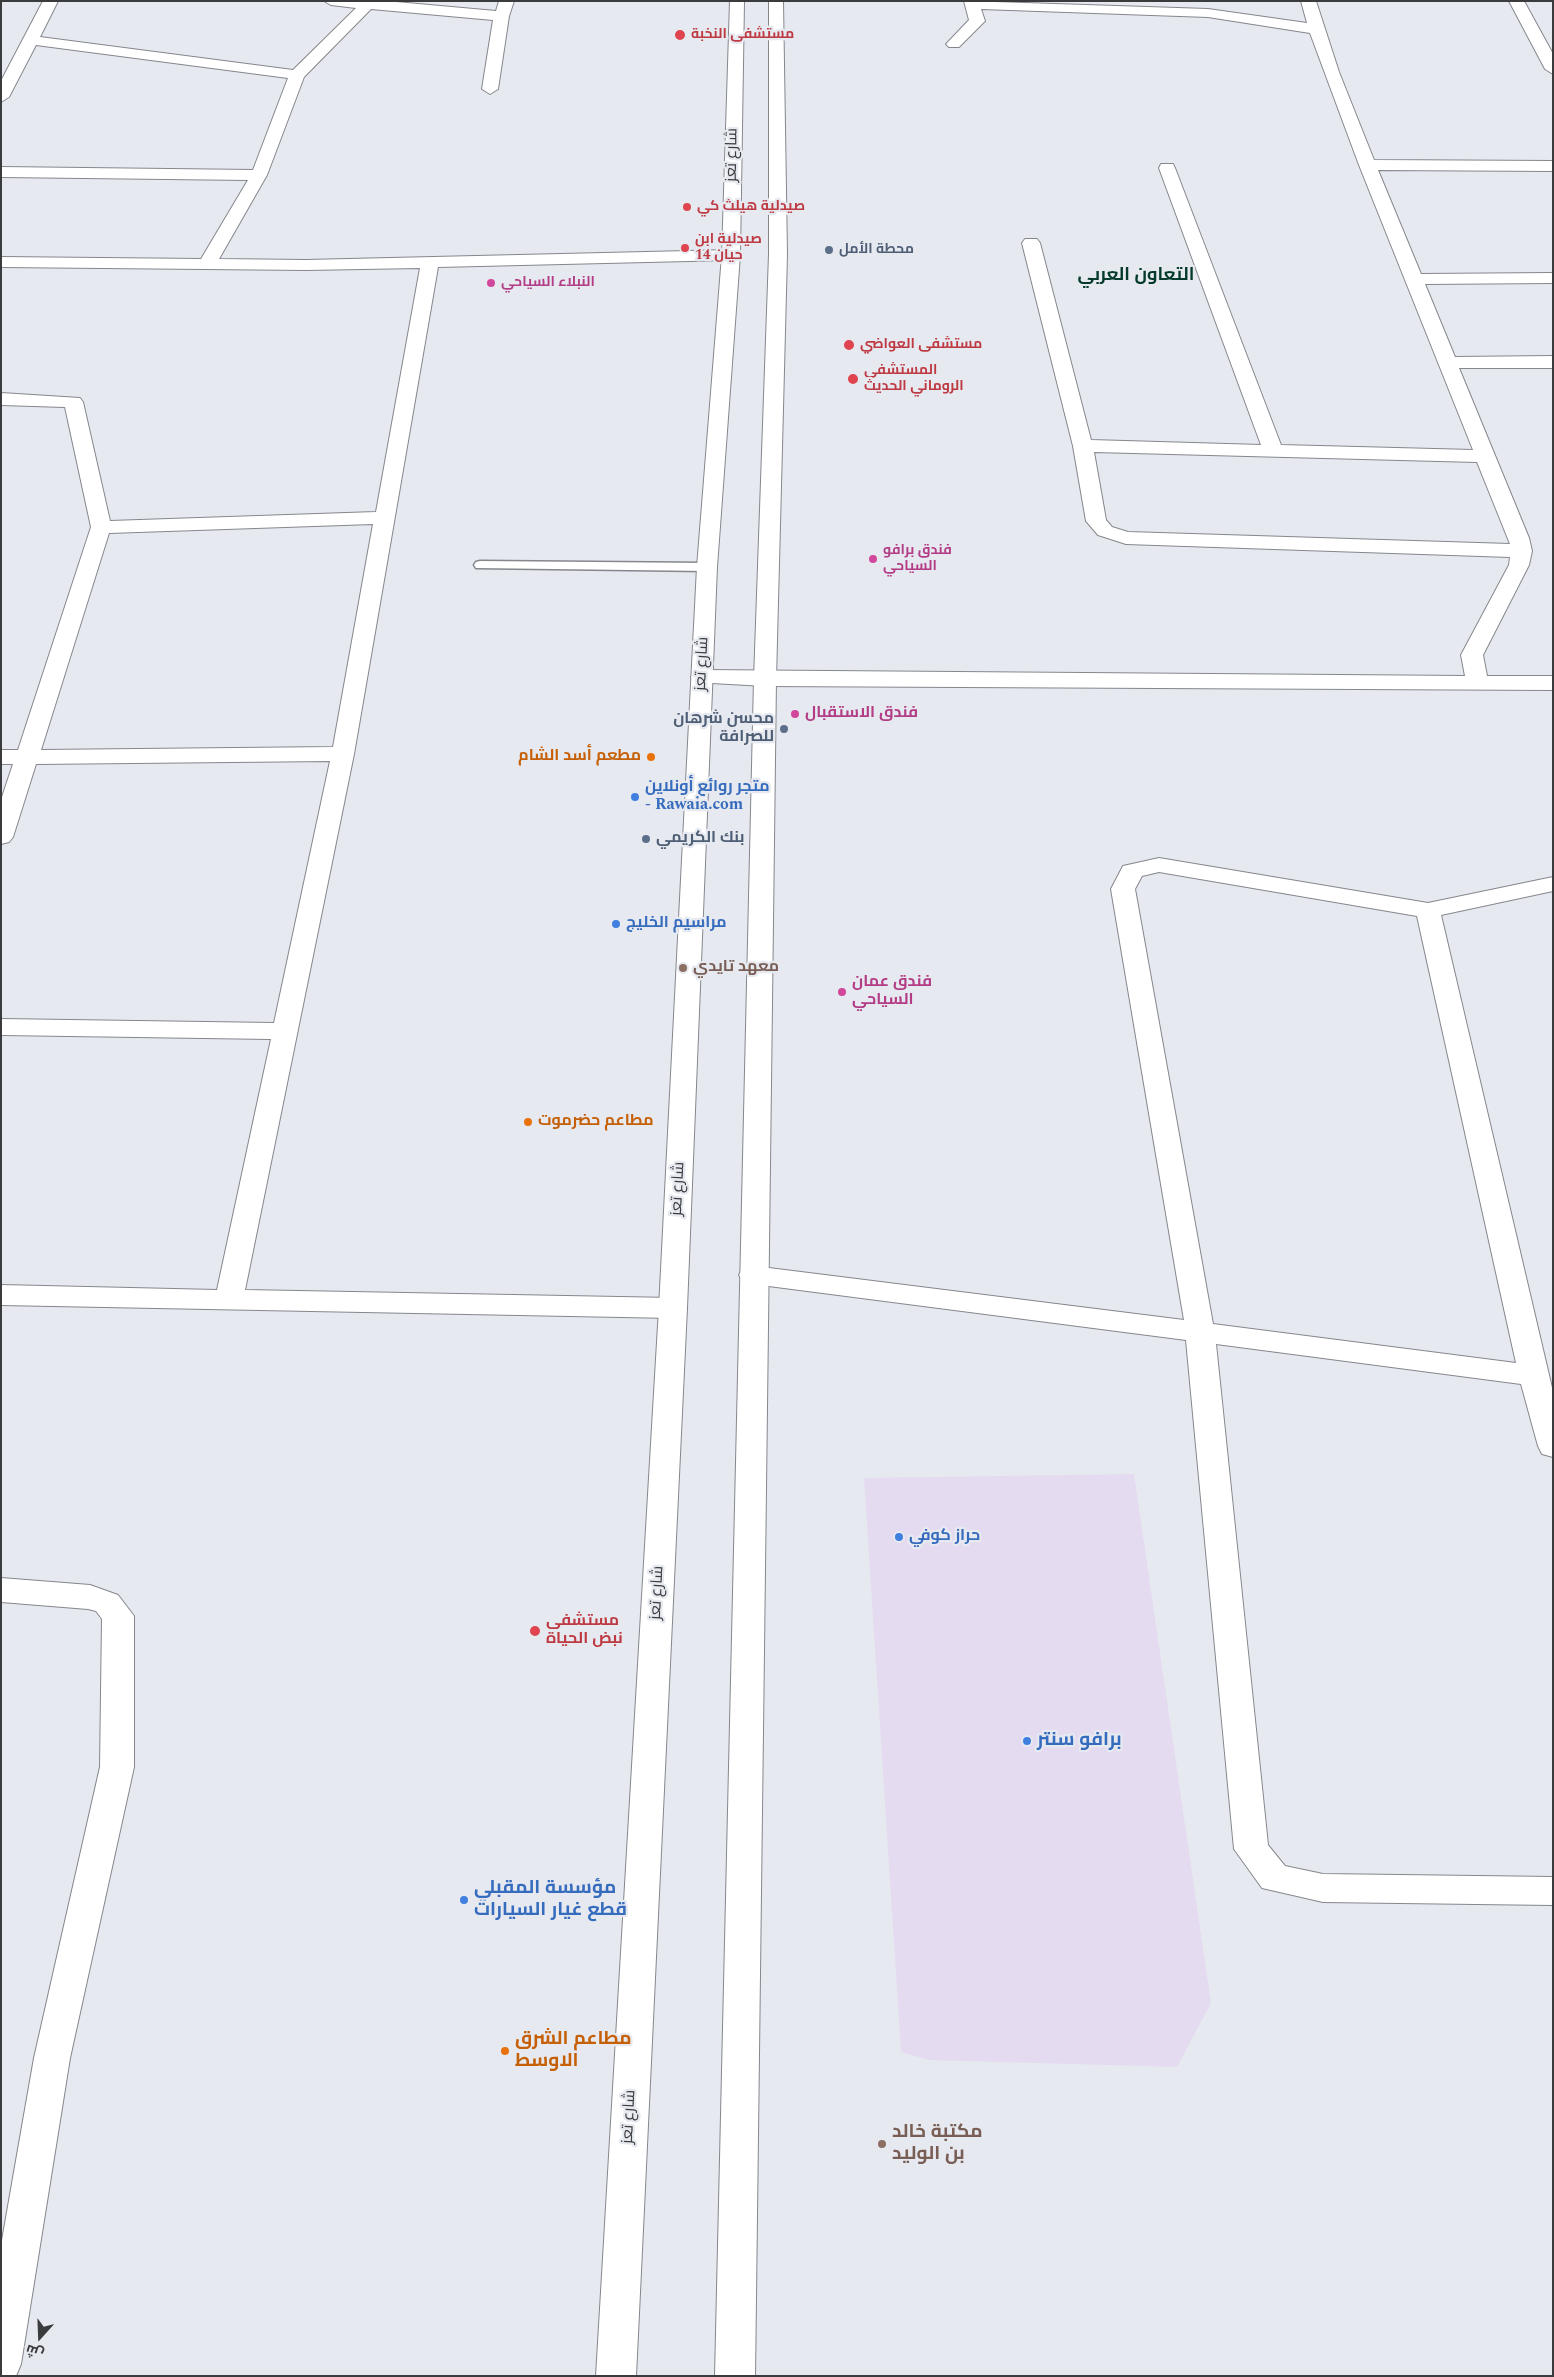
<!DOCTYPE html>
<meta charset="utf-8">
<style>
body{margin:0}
#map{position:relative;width:1554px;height:2377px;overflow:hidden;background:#e7e9f0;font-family:Spectral,Cairo,serif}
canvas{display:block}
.frame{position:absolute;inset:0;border:2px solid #3a3b3d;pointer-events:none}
.north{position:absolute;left:15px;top:2312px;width:50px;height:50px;-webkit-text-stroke:4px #e7e9f0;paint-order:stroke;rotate:200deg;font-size:14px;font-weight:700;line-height:20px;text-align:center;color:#3a3b3d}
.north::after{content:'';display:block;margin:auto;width:18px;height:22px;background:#3a3b3d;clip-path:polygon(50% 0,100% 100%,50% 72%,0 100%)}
</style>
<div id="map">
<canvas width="1554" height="2377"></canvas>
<div class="frame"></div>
<div class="north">ش</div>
</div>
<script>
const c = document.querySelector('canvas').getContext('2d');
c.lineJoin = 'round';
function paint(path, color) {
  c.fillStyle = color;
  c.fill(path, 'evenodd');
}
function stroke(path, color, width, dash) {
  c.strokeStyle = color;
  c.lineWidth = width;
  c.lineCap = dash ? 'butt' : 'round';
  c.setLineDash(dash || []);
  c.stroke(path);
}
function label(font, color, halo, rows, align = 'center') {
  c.font = font + ' Spectral,Cairo,serif';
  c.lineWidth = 4.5;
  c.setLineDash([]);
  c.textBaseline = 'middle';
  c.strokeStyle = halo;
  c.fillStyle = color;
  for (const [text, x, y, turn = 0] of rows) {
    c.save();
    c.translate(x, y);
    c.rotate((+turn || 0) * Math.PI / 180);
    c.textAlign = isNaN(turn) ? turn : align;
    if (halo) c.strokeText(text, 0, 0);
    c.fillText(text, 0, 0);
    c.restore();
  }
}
paint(new Path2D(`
 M 1134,1474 L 1211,2003 L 1177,2067 L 929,2060 L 901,2052 L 864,1478 Z`), '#e5dbf0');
const service = new Path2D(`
 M 480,561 L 707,563 L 713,567 L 707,571 L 476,568 L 474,565 L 476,562 Z`);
const minor = new Path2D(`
 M 43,1 L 58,1 L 40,37 L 293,70 L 356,8 L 331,5 L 324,1 L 385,1 L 496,11 L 499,1 L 514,1 L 509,16 L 498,89 L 490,94 L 482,89 L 493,20 L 371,9 L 304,77 L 267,175 L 219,259 L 306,260 L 731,250 L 737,251 L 740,255 L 737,259 L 731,260 L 438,267 L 354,754 L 245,1290 L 673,1298 L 683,1301 L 687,1308 L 683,1315 L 673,1318 L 1,1305 L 1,1285 L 217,1290 L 271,1039 L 1,1035 L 1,1019 L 274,1023 L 330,761 L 36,764 L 13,837 L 9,842 L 1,844 L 1,800 L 13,764 L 1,764 L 1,750 L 18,750 L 91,527 L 65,407 L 1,405 L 1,393 L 80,398 L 83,402 L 110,521 L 376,512 L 420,268 L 306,270 L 1,267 L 1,257 L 201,259 L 248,180 L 1,177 L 1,167 L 253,170 L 288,78 L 36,45 L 9,97 L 1,102 L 1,81 ZM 373,524 L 333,747 L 41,750 L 109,533 Z
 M 964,1 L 1208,9 L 1307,23 L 1301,1 L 1316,1 L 1339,72 L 1374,160 L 1553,161 L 1553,171 L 1378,170 L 1421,274 L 1553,273 L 1553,283 L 1425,284 L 1455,357 L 1553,356 L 1553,368 L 1459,368 L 1529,538 L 1532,551 L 1529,565 L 1483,655 L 1487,676 L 1553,676 L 1553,690 L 765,686 L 694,682 L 691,677 L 694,672 L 702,670 L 1465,676 L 1461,655 L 1509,565 L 1510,557 L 1126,544 L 1098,535 L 1086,521 L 1073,446 L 1022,243 L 1025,239 L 1037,239 L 1040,243 L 1091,440 L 1261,445 L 1159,168 L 1161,164 L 1173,164 L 1175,168 L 1281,445 L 1473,450 L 1359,165 L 1310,33 L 1208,17 L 981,9 L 985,21 L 959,47 L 949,47 L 946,44 L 949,41 L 969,20 ZM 1094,452 L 1477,462 L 1510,544 L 1128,532 L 1112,527 L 1106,520 Z
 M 1509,1 L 1524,1 L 1553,54 L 1553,74 L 1545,69 Z
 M 1159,858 L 1428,903 L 1553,877 L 1553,891 L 1441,915 L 1553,1392 L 1553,1457 L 1542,1454 L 1538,1446 L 1521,1384 L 1216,1344 L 1268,1845 L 1285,1866 L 1323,1874 L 1553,1877 L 1553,1905 L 1323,1902 L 1262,1888 L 1234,1849 L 1186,1340 L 753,1284 L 743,1282 L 739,1275 L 743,1268 L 753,1266 L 1184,1320 L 1111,889 L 1123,866 ZM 1159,872 L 1417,916 L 1516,1363 L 1213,1324 L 1135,889 L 1142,876 Z
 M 1,1578 L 90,1585 L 118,1595 L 134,1616 L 134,1767 L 70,2058 L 21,2364 L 16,2376 L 1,2376 L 1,2246 L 34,2058 L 100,1767 L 102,1619 L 96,1611 L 88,1609 L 1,1602 Z`);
const trunk = new Path2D(`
 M 730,1 L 744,1 L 740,255 L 717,567 L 687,1308 L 636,2376 L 596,2376 L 659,1308 L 697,567 L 722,255 Z
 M 769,1 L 783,1 L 787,254 L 776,679 L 755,2376 L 715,2376 L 754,679 L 769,254 Z`);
stroke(service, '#85878d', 3);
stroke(minor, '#85878d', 2);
stroke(trunk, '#85878d', 2);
paint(service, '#fff');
paint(minor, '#fff');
paint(trunk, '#fff');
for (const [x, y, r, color] of [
 [680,35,6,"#e0444e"],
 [687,207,5,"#e0444e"],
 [685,248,5,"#e0444e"],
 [829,250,5,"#5c6f8a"],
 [491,283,5,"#d1479c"],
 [849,345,6,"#e0444e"],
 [853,379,6,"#e0444e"],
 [873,559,5,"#d1479c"],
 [795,714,5,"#d1479c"],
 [784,729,5,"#5c6f8a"],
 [651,757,5,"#e8710a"],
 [635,797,5,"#3f7fe0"],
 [646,839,5,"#5c6f8a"],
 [616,924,5,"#3f7fe0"],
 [683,968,5,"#8d6e63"],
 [842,992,5,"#d1479c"],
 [528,1122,5,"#e8710a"],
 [899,1537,5,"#3f7fe0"],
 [535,1631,6,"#e0444e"],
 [1027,1741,5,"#3f7fe0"],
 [464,1900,5,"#3f7fe0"],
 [505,2051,5,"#e8710a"],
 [882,2144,5,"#8d6e63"]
]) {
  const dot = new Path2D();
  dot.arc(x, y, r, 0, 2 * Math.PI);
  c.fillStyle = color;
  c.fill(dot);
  stroke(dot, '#e7e9f0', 2);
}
label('bold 14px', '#be3a42', '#e7e9f0', [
 ["مستشفى النخبة",691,35],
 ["صيدلية هيلث كي",697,207],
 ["صيدلية ابن",695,240],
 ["حيان 14",695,256],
 ["مستشفى العواضي",860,345],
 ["المستشفى",864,371],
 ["الروماني الحديث",864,387]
], 'left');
label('bold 14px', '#4e5e75', '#e7e9f0', [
 ["محطة الأمل",839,250]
], 'left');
label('bold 14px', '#b23c85', '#e7e9f0', [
 ["النبلاء السياحي",501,283],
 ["فندق برافو",883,551],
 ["السياحي",883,567]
], 'left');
label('16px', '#3a3b3d', '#e7e9f0', [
 ["شارع تعز",733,155,-89],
 ["شارع تعز",703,664,-87],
 ["شارع تعز",679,1189,-87],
 ["شارع تعز",658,1593,-87],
 ["شارع تعز",630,2117,-87]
]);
label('bold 16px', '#b23c85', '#e7e9f0', [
 ["فندق الاستقبال",805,714],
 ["فندق عمان",852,983],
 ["السياحي",852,1001]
], 'left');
label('bold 16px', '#4e5e75', '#e7e9f0', [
 ["محسن شرهان",774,720],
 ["للصرافة",774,738],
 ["بنك الكريمي",656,839,"left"]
], 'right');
label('bold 16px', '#c56008', '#e7e9f0', [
 ["مطعم أسد الشام",641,757],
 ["مطاعم حضرموت",538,1122,"left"]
], 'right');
label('bold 16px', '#366cbe', '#e7e9f0', [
 ["متجر روائع أونلاين",645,788],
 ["- Rawaia.com",645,806],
 ["مراسيم الخليج",626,924],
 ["حراز كوفي",909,1537]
], 'left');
label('bold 16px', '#785e54', '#e7e9f0', [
 ["معهد تايدي",693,968]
], 'left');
label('bold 16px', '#be3a42', '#e7e9f0', [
 ["مستشفى",546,1622],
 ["نبض الحياة",546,1640]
], 'left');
label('bold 18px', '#043a2b', '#e7e9f0', [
 ["التعاون العربي",1136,276]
]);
label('bold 19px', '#366cbe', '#e7e9f0', [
 ["برافو سنتر",1037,1741],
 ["مؤسسة المقبلي",474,1889],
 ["قطع غيار السيارات",474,1911]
], 'left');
label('bold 19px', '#c56008', '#e7e9f0', [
 ["مطاعم الشرق",515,2040],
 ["الاوسط",515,2062]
], 'left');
label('bold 19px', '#785e54', '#e7e9f0', [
 ["مكتبة خالد",892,2133],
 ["بن الوليد",892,2155]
], 'left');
</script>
